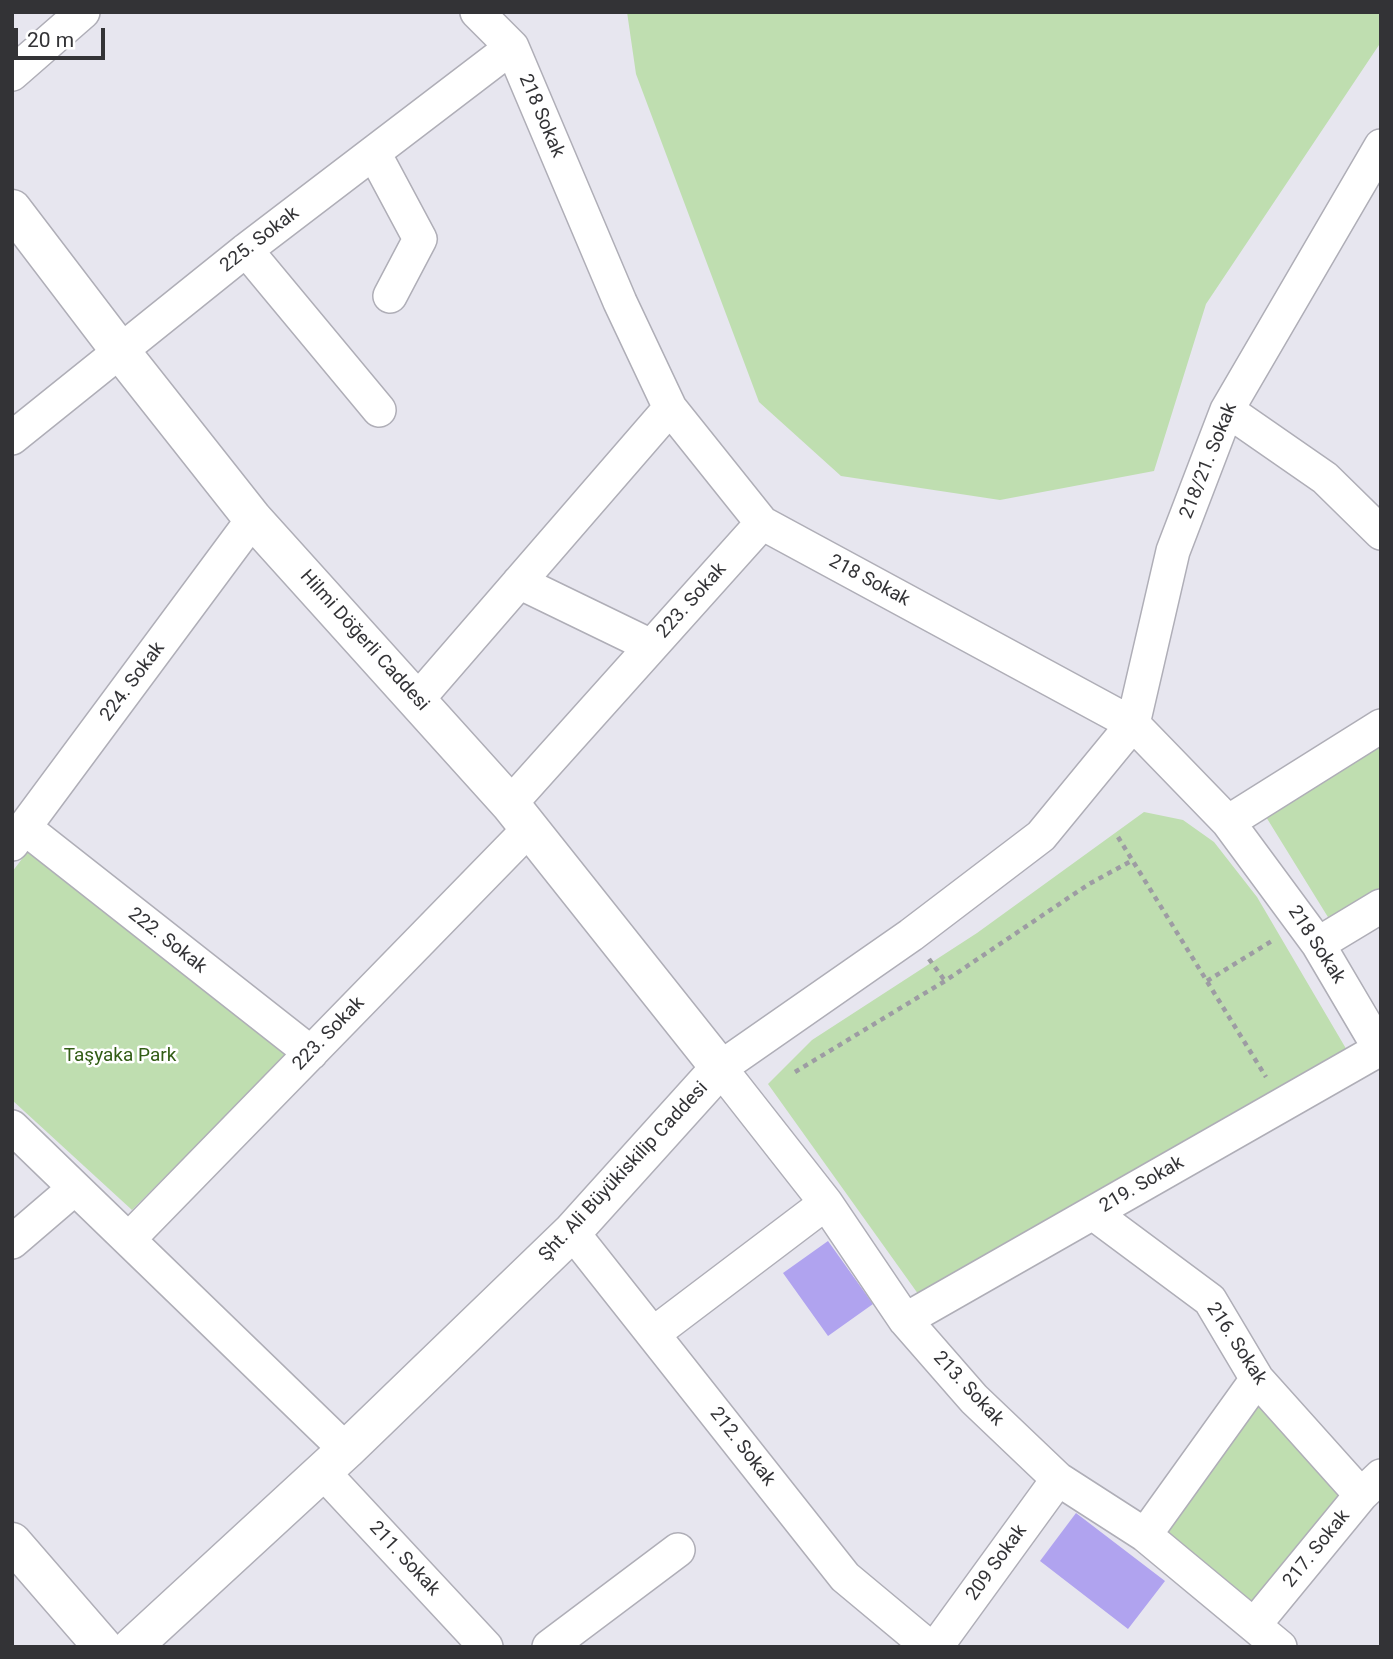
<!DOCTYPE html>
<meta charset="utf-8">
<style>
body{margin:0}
#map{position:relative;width:1393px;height:1659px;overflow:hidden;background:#e7e6ef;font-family:Roboto,sans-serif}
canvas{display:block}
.frame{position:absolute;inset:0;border:14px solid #333336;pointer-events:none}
.scale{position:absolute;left:14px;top:28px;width:91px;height:32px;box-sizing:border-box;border:4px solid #333336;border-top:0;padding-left:9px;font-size:21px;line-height:24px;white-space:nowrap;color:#333336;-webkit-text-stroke:5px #fff;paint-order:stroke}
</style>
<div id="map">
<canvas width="1393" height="1659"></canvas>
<div class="frame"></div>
<div class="scale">20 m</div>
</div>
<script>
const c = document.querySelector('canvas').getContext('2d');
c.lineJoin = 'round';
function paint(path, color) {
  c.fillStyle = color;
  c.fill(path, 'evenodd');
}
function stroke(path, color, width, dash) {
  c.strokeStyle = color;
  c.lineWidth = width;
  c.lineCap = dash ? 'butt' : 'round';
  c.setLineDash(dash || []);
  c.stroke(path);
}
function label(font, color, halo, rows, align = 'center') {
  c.font = font + ' Roboto,sans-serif';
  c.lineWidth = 5;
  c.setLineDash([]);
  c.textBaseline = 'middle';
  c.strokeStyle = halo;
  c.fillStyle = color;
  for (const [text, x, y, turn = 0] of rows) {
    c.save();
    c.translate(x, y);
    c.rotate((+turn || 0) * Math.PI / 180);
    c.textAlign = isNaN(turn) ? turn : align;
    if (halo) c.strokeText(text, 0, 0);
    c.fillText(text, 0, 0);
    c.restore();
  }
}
paint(new Path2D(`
 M 627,12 L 1381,12 L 1381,42 L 1206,304 L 1154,471 L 1000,500 L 841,476 L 759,402 L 636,74 Z
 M 1381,740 L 1381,892 L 1331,922 L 1263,812 Z
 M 1144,812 L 1183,820 L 1214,842 L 1257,897 L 1348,1052 L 926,1305 L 768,1084 L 812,1040 L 977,933 Z
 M 31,847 L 287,1054 L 132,1210 L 12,1100 L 12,872 Z
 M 1257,1379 L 1361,1495 L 1255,1624 L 1145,1535 Z`), '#bfdeb0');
paint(new Path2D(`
 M 828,1241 L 873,1304 L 828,1336 L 783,1273 Z
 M 1076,1513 L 1165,1581 L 1128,1629 L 1040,1561 Z`), '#b0a3ef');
const street = new Path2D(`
 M 477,12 L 512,47 L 620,302 L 670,408 L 762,523 L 1133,724 L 1228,822 L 1318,944 L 1381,1051
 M 12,74 L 83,12
 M 374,153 L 420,239 L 390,296
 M 246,250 L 379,410
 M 1227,410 L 1325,478 L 1381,533
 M 12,438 L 246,250 L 512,47
 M 519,582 L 651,646
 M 417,700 L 670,408
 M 510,804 L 762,523
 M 1228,822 L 1381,726
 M 25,828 L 311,1053
 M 12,844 L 253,519
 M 1318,944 L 1381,906
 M 12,1127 L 346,1450
 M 1093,1213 L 1210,1300 L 1257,1379 L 1361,1495
 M 572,1232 L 845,1577 L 929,1647
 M 129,1239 L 529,829
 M 12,1242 L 75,1188
 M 905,1320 L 1380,1049
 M 653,1334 L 826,1203
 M 322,1471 L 486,1647
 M 1145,1535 L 1257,1379
 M 1255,1624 L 1361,1495 L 1381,1476
 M 549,1647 L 678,1550
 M 936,1647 L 1058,1479
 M 1280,1647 L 1145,1535 L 1058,1479 L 974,1399 L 905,1320 L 826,1203 L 720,1068 L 911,935 L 1041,836 L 1133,724 L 1173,551 L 1227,410 L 1381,146`);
const secondary = new Path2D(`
 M 12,209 L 121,352 L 253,519 L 510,804 L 720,1068 L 572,1232 L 346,1450 L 132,1647`);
const primary = new Path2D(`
 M 12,1542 L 103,1647`);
stroke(street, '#afaeb7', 36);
stroke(secondary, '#afaeb7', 41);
stroke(primary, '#afaeb7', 41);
stroke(new Path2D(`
 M 1118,837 L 1266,1077
 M 929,959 L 945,981
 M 1207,981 L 1275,939
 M 795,1072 L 945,981 L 1089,884 L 1133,860`), '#9d9ca3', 4.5, [5, 5]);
stroke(street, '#fff', 33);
stroke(secondary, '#fff', 38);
stroke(primary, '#fff', 38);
label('19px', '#333336', '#fff', [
 ["218 Sokak",541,116,67],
 ["225. Sokak",260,240,-38],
 ["218/21. Sokak",1209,461,-68],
 ["218 Sokak",869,581,28],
 ["223. Sokak",692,601,-48],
 ["Hilmi Döğerli Caddesi",364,641,48],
 ["224. Sokak",133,682,-53],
 ["222. Sokak",167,941,38],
 ["218 Sokak",1316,945,57],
 ["223. Sokak",329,1034,-46],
 ["Şht. Ali Büyükiskilip Caddesi",624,1172,-47],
 ["219. Sokak",1142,1185,-30],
 ["216. Sokak",1236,1344,57],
 ["213. Sokak",968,1389,47],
 ["212. Sokak",742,1447,52],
 ["217. Sokak",1317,1549,-51],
 ["211. Sokak",404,1559,47],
 ["209 Sokak",997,1563,-54]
]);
label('19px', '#325d15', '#fff', [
 ["Taşyaka Park",120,1056]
]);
</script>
